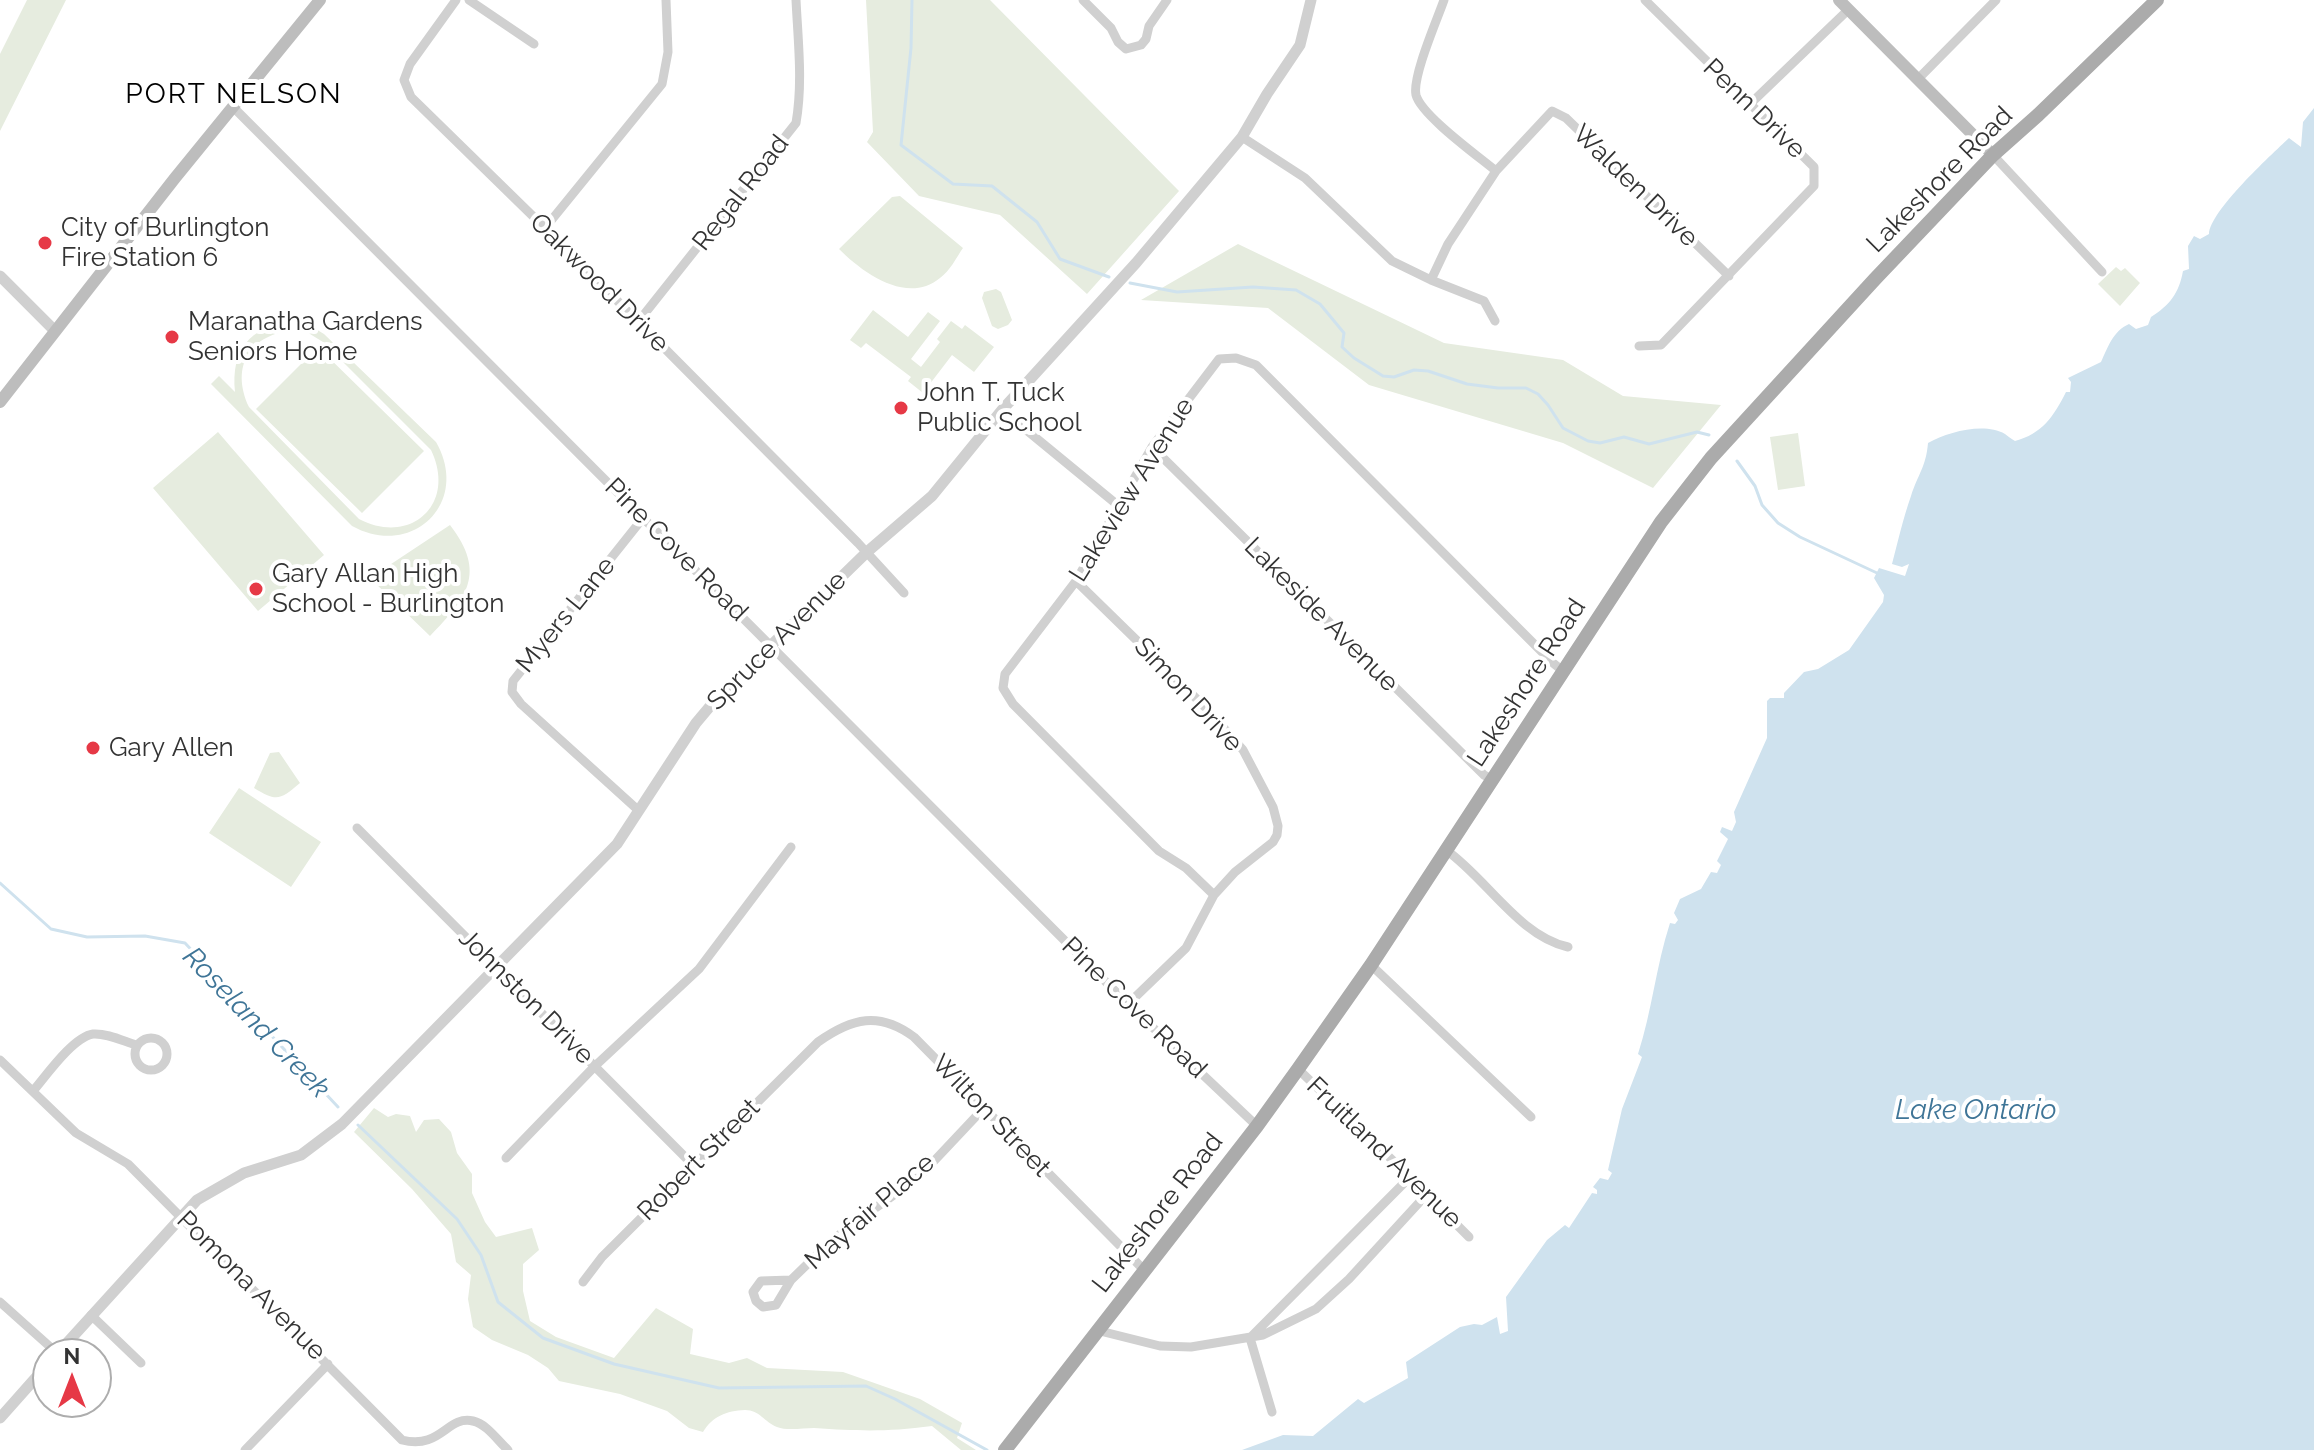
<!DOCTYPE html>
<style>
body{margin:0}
#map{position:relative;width:2314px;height:1450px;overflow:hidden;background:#fff;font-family:Raleway,sans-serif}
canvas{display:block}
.north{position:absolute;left:32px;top:1338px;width:80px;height:80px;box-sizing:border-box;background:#fff;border:2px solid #adadad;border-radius:50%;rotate:0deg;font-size:22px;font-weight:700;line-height:32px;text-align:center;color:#333}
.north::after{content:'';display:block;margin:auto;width:28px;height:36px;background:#e63946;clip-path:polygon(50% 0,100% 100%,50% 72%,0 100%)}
</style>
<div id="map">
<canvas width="2314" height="1450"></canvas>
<div class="north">N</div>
</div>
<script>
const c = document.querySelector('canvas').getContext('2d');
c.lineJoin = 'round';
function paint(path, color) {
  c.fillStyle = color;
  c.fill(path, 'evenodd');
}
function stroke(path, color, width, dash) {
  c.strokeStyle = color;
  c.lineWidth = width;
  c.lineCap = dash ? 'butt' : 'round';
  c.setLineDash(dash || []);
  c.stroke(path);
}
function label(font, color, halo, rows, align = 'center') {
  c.font = font + ' Raleway,sans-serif';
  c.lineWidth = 8;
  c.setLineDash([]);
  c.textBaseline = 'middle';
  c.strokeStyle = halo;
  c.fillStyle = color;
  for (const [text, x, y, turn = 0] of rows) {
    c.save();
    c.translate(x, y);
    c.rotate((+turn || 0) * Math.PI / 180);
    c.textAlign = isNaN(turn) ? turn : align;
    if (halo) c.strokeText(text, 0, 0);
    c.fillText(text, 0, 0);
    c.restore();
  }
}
paint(new Path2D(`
 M 27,0 L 66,0 L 0,131 L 0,54 Z
 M 866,0 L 990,0 L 1179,191 L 1087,294 L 1000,215 L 919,196 L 867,142 L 873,132 Z
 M 900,196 L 963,248 C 956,258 950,271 940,278 C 907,305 863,273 839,249 L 892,197 Z
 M 1238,244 L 1444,343 L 1563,360 L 1623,396 L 1721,405 L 1653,488 L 1563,443 L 1369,385 L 1268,308 L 1141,300 Z
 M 2116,267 L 2121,271 L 2125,268 L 2140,283 L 2120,306 L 2098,284 Z
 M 996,289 L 1001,292 L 1012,320 L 1008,325 L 998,329 L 992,326 L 982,298 L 984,292 Z
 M 873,310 L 908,337 L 928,312 L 940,321 L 911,359 L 921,367 L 940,342 L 937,339 L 951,321 L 962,329 L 965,325 L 994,347 L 974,372 L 952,355 L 923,393 L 908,381 L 911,377 L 866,343 L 861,348 L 850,340 Z
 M 291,322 L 309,325 L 324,334 L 436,442 C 471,503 412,559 352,526 L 211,384 L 219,376 L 235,392 C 231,350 249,327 291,322 ZM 295,330 L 310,334 L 323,342 L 431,450 C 457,504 411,546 359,519 L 249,407 C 230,366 250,334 295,330 Z
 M 318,347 L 424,451 L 362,513 L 256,409 Z
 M 218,432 L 324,555 L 258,611 L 153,488 Z
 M 1798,433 L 1805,486 L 1778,490 L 1770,437 Z
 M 450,525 C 487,573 467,598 430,636 L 374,582 L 376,574 Z
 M 279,752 L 300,783 C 280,800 277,802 254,788 L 270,753 Z
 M 239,788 L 321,842 L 291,887 L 209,833 Z
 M 374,1108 L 388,1117 L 396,1114 L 410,1116 L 416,1132 L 424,1120 L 439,1119 L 451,1132 L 457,1153 L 472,1174 L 472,1193 L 485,1222 L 496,1237 L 532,1228 L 539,1250 L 523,1264 L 523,1291 L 530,1321 L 556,1337 L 614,1358 L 656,1308 L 693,1329 L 690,1354 L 729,1363 L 747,1358 L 767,1368 L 843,1372 L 920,1399 L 962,1423 L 957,1438 L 976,1450 L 961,1450 L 932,1426 C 887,1432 859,1431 814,1428 C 803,1428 787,1431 777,1427 C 764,1422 760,1410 745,1410 C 726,1411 713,1416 703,1432 L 689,1428 L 667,1411 L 620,1394 L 559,1381 L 548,1368 L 528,1355 L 492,1340 L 473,1327 L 468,1299 L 471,1275 L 456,1262 L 451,1234 L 412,1189 L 354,1132 Z`), '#e6ecdf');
paint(new Path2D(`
 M 2314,108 L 2314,1450 L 1242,1450 L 1283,1435 L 1313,1436 L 1358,1399 L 1364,1403 L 1408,1378 L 1406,1362 L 1460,1327 L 1474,1324 L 1482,1325 L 1497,1317 L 1500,1334 L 1508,1331 L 1506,1297 L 1547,1240 L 1565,1225 L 1569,1228 L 1592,1193 L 1597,1194 L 1597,1190 L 1593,1187 L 1600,1178 L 1608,1180 L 1612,1173 L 1608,1170 L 1622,1109 L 1642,1057 L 1638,1054 C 1652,1011 1656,966 1670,923 L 1675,924 L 1678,920 L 1674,913 L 1680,899 L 1701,889 L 1711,872 L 1717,873 L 1721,865 L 1717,861 L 1728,839 L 1720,832 L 1722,827 L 1732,831 L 1736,822 L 1734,812 L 1767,738 L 1767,701 L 1770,698 L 1784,698 L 1784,693 L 1804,672 L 1818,669 L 1849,650 L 1883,602 L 1884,595 L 1874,578 L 1879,568 L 1905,576 L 1909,564 L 1902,567 L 1892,564 C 1898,541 1903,519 1911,496 C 1918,474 1926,467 1928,443 C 1948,432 1984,422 2005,434 C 2008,436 2011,439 2015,441 C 2042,434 2054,416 2066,392 L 2070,392 L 2071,382 L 2068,378 L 2101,362 C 2108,347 2113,331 2129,324 L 2136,329 L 2148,325 L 2151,317 C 2170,305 2179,293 2183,271 L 2189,269 L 2188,246 L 2194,236 L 2200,239 L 2209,234 C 2210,211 2270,156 2289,138 L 2301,147 L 2303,122 Z`), '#cfe2ee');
stroke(new Path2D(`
 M 912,0 L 911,48 L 901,145 L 953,184 L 992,186 L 1037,222 L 1060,259 L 1109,277
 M 1130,283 L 1177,292 L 1253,287 L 1296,290 L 1320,304 L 1344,333 L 1342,347 L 1354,358 L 1383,376 L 1394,377 L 1414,370 L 1428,371 L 1467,384 L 1498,388 L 1526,388 L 1538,394 L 1548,405 L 1563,428 L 1588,441 L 1600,443 L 1624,437 L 1649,444 L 1697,432 L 1709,435
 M 1737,461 L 1755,486 L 1762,505 L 1778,523 L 1800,537 L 1877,573
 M 0,883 L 51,929 L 87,937 L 145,936 L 185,943 L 338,1107
 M 358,1125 L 457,1219 L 481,1255 L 498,1302 L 543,1338 L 614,1364 L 719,1388 L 866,1386 L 895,1399 L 987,1450`), '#cfe2ee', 3);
stroke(new Path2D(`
 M 456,0 L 410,64 L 404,80 L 411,97 L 545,228 L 858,543 L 904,593
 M 469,0 L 534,44
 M 1083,0 L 1111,28 L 1118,42 L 1126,49 L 1141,45 L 1146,39 L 1149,26 L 1167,0
 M 1444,0 C 1437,20 1412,77 1416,95 C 1421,115 1478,156 1496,171
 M 1918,79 L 1996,0
 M 1749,105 L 1848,10
 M 233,107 L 1128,1004 L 1257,1126
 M 1242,137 L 1305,178 L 1392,261 L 1431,280 L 1484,301 L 1495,321
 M 1993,155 L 2102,272
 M 545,228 L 662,84 L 668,52 L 666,0
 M 1431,280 L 1448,244 L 1496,171 L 1552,111 L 1566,118 L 1729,276
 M 638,322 L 796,123 C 803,83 798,41 796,0
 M 1639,346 L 1661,345 L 1814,186 L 1814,167 L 1645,0
 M 1002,410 L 1120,507
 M 1152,447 L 1484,775 L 1493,780
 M 1076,581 L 1207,709 L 1243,750 L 1273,807 L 1278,826 L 1277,835 L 1273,842 L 1235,872 L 1214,895 L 1186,948 L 1128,1004
 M 638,810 L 521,704 L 512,692 L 513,681 L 643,518
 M 357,828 L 694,1166
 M 1446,850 C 1487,879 1519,936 1568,947
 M 1214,895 L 1186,868 L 1159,851 L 1013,704 L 1003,688 L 1005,674 L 1076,581 L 1152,447 L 1219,359 L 1236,358 L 1256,365 L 1553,663 L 1563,671
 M 1371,965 L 1531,1117
 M135 1054a16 16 0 1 1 32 0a16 16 0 1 1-32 0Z
 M 0,1060 L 76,1133 L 128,1164 L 402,1440 C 441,1450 447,1415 473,1421 C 487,1424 498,1441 508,1450
 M 1298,1069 L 1413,1180
 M 33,1091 C 46,1076 73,1037 93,1034 C 107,1033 123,1041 136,1045
 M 506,1158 L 595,1066 L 699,969 L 791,847
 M 1423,1191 L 1469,1237
 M 791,1280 L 761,1281 L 753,1292 L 756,1301 L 763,1307 L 776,1305 L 791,1280 L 825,1247 L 850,1226 L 919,1177 L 983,1109
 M 583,1282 L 602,1257 L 818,1042 C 852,1018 879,1011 914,1037 L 1144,1270
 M 0,1302 L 57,1353
 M 91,1315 L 141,1363
 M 1096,1330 L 1160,1346 L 1191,1347 L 1263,1335 L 1316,1309 L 1349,1279 L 1427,1194 L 1409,1178 L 1250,1338
 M 1250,1338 L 1272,1412
 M 245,1450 L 328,1364`), '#d0d0d0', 9);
stroke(new Path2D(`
 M 0,276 L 55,331
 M 57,1354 L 197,1200 L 244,1173 L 301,1155 L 342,1124 L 617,844 L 696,723 L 717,698 L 867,552 L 932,496 L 1002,410 L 1136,263 L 1242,137 L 1267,94 L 1300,45 L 1311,0
 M 0,1418 L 48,1364`), '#d0d0d0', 11);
stroke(new Path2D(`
 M 1839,0 L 1993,155
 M 0,402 L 175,178 L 320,0`), '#bdbdbd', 12);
stroke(new Path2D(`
 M 1005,1450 L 1257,1126 L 1298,1069 L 1371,965 L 1661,522 L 1711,458 L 1875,279 L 1993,155 L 2038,115 L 2157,0`), '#ababab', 14);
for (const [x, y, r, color] of [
 [45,243,8,"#e63946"],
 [172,337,8,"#e63946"],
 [901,408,8,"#e63946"],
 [256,589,8,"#e63946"],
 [93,748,8,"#e63946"]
]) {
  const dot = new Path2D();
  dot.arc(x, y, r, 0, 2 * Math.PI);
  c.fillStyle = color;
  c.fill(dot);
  stroke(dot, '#fff', 3);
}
label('26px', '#333', '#fff', [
 ["Penn Drive",1754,109,44],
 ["Lakeshore Road",1940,180,-45],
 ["Walden Drive",1635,186,44],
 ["Regal Road",741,193,-52],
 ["Oakwood Drive",599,283,45],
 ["Lakeview Avenue",1132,490,-58],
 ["Pine Cove Road",676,550,45],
 ["Myers Lane",566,615,-51],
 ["Lakeside Avenue",1321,615,45],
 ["Spruce Avenue",777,641,-45],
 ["Lakeshore Road",1527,683,-57],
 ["Simon Drive",1188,695,47],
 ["Johnston Drive",526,997,45],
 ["Pine Cove Road",1134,1008,44],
 ["Wilton Street",991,1116,46],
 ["Fruitland Avenue",1384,1153,44],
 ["Robert Street",699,1160,-45],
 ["Mayfair Place",870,1212,-41],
 ["Lakeshore Road",1158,1213,-52],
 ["Pomona Avenue",251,1286,45]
]);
label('26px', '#333', '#fff', [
 ["City of Burlington",61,228],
 ["Fire Station 6",61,258],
 ["Maranatha Gardens",188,322],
 ["Seniors Home",188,352],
 ["John T. Tuck",917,393],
 ["Public School",917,423],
 ["Gary Allan High",272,574],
 ["School - Burlington",272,604],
 ["Gary Allen",109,748]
], 'left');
c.letterSpacing = '2px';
label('28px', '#000', '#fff', [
 ["PORT NELSON",234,95]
]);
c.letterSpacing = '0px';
label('italic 28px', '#3f7597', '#fff', [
 ["Roseland Creek",256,1023,46],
 ["Lake Ontario",1976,1111]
]);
</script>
